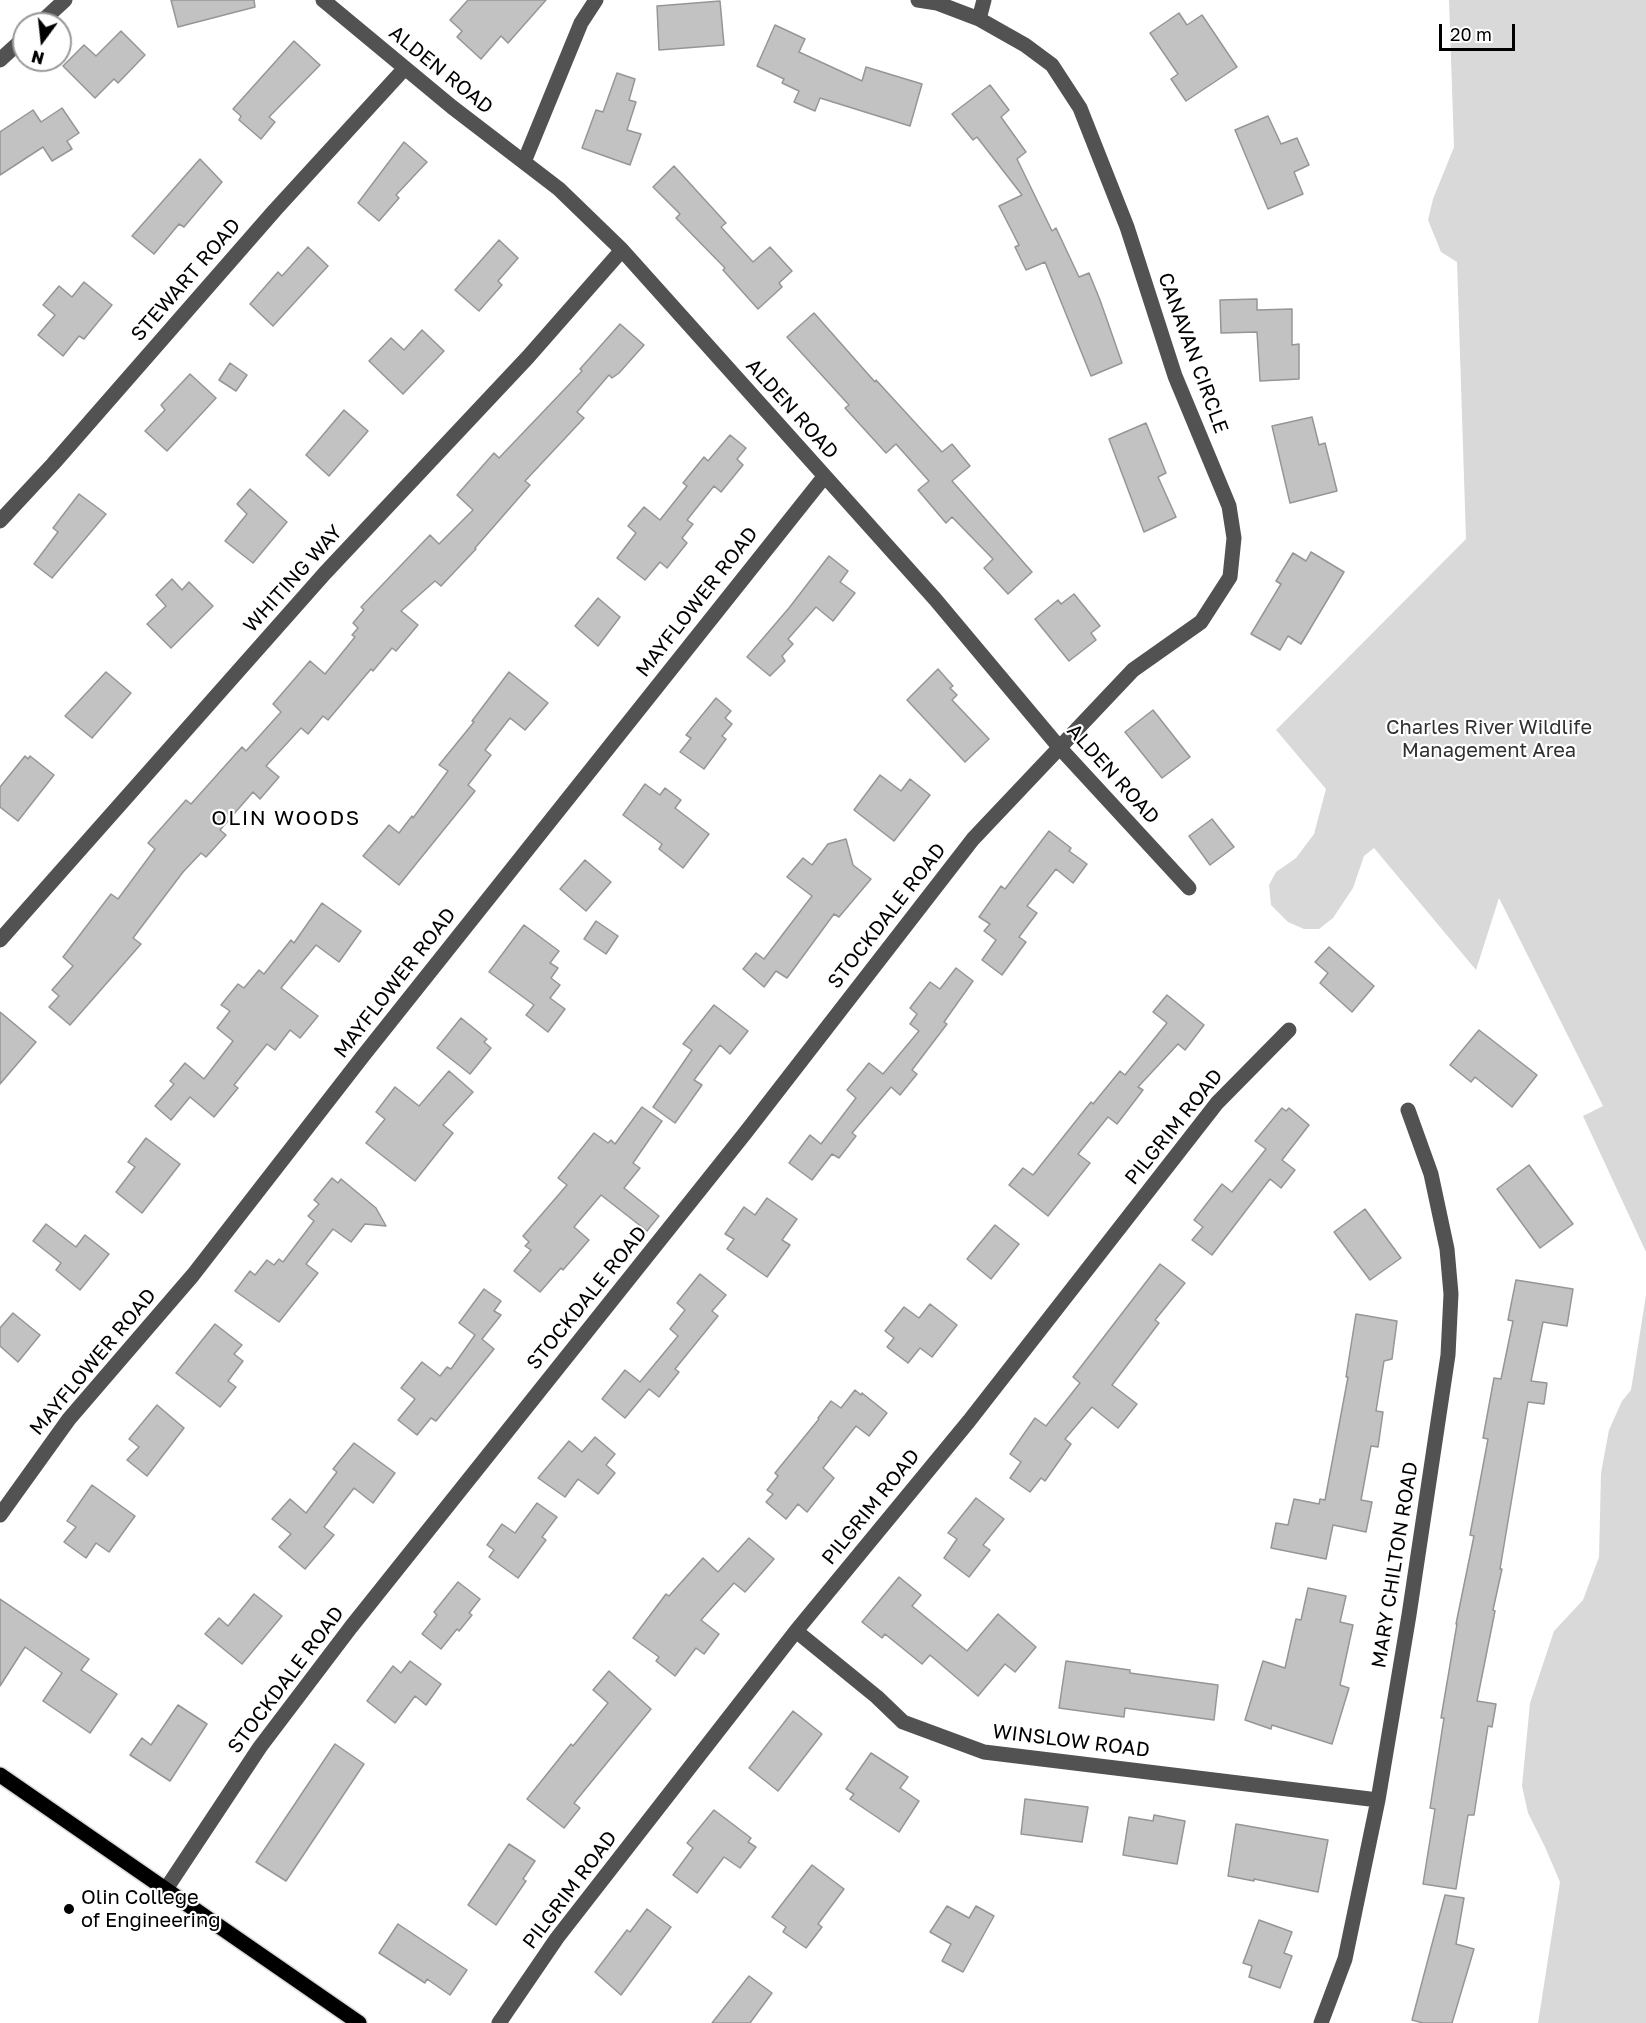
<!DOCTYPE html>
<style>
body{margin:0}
#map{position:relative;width:1646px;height:2023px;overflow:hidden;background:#fff;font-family:"Golos Text",sans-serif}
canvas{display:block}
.north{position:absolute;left:12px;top:12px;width:60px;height:60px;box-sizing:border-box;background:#fff;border:2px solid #999;border-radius:50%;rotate:195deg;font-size:16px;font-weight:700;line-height:24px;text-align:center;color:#000}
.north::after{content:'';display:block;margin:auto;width:21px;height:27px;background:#000;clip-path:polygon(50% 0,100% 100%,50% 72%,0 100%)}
.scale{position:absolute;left:1439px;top:24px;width:76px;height:27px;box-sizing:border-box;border:3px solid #000;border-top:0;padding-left:8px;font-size:18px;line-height:21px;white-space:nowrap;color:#000;-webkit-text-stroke:4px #fff;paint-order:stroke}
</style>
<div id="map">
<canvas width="1646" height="2023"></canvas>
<div class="north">N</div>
<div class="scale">20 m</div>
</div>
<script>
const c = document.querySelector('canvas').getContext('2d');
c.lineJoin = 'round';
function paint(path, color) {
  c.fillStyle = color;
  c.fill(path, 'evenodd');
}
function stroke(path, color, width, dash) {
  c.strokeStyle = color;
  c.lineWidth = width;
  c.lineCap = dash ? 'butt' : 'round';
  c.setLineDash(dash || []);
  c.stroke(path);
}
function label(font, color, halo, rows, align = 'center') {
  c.font = font + ' "Golos Text",sans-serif';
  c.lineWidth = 4.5;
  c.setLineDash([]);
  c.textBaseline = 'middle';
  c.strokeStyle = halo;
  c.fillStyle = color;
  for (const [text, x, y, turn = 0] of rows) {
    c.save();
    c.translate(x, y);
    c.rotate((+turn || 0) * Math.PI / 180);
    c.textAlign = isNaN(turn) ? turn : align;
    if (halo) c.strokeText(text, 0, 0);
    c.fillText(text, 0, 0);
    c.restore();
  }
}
paint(new Path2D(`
 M 1449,0 L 1646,0 L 1646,1252 L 1583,1116 L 1603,1106 L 1499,898 L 1476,970 L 1374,848 L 1364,856 L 1353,888 L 1333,918 L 1319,929 L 1304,929 L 1288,922 L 1271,905 L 1269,885 L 1276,872 L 1296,858 L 1314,834 L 1326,789 L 1276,730 L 1466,539 L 1457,262 L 1441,252 L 1428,220 L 1433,199 L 1454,147 Z
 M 1646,1295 L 1646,2023 L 1538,2023 L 1560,1882 L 1545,1847 L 1528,1813 L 1522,1786 L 1530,1703 L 1554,1631 L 1583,1600 L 1599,1557 L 1601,1473 L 1609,1430 L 1622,1401 L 1631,1390 Z`), '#d9d9d9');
const building = new Path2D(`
 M 171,0 L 254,0 L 255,7 L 178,27 Z
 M 468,0 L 546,0 L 508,43 L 501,36 L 481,59 L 457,37 L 462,31 L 450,20 Z
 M 720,1 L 724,45 L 659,50 L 657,6 Z
 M 1179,13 L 1187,25 L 1202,15 L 1237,67 L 1186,101 L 1171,79 L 1178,74 L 1150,33 Z
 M 775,25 L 805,39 L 799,52 L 862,81 L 866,67 L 922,84 L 910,126 L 820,98 L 815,111 L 794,102 L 799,91 L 782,83 L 784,79 L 757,66 Z
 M 121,31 L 145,55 L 118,83 L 114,79 L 95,98 L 63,66 L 84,45 L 96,56 Z
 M 294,41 L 320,65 L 269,117 L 275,122 L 261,139 L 239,120 L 241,116 L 233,109 Z
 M 617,73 L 635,79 L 629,100 L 636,102 L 627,130 L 641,134 L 630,165 L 582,148 L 596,110 L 603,112 Z
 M 990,85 L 1009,110 L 1001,117 L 1026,152 L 1017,159 L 1052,231 L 1056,228 L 1079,277 L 1089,273 L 1100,300 L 1122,363 L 1091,376 L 1045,262 L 1026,270 L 1015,247 L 1019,245 L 999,206 L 1022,195 L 977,137 L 973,140 L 952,114 Z
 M 62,108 L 79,133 L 67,141 L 72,149 L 52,161 L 43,147 L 0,175 L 0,132 L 33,110 L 41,122 Z
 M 1268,116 L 1281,144 L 1297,138 L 1309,165 L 1294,172 L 1303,194 L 1268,209 L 1235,130 Z
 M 404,142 L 427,162 L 396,195 L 399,198 L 379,221 L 358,203 Z
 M 200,159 L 222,182 L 184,227 L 179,224 L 154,254 L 132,236 Z
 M 674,166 L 726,223 L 721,227 L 753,262 L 770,247 L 792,271 L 779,283 L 782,287 L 758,309 L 723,270 L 725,268 L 676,218 L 680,214 L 653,187 Z
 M 499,240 L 518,258 L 498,281 L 502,285 L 479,311 L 455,290 Z
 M 308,247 L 328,266 L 273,326 L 250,304 L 278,272 L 282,276 Z
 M 84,282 L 112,305 L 84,339 L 79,336 L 63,356 L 38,335 L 55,315 L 43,305 L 59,286 L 72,297 Z
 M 1257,299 L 1257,310 L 1292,309 L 1292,345 L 1299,344 L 1299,379 L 1260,381 L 1257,332 L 1221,333 L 1220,300 Z
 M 814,313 L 875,382 L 876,380 L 942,452 L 952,444 L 970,466 L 952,481 L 1032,572 L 1008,594 L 984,568 L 993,559 L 952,517 L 946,523 L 918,490 L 929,481 L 896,444 L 886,453 L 845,408 L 849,405 L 787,337 Z
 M 620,324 L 644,345 L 619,373 L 612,378 L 609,375 L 577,412 L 584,418 L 525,481 L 530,485 L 475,548 L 476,549 L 441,586 L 435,581 L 401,611 L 418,625 L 396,651 L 392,648 L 373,671 L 371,669 L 328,720 L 323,716 L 308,734 L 301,728 L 266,766 L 279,777 L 260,799 L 253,792 L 220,830 L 226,835 L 206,857 L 201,853 L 183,872 L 133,938 L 141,944 L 70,1025 L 49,1007 L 59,996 L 52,990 L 73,966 L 63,957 L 111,894 L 118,899 L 155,849 L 148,843 L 186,800 L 191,804 L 242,747 L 246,751 L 281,712 L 273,704 L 310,661 L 325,674 L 355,637 L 352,635 L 358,628 L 353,623 L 364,610 L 361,607 L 430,535 L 439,544 L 473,510 L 457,495 L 494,453 L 499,458 L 582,371 L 580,369 Z
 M 422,330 L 444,351 L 403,394 L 369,361 L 391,338 L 404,350 Z
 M 230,363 L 247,375 L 236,391 L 219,380 Z
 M 190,374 L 216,398 L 167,451 L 145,431 L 165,410 L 161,405 Z
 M 344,410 L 368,431 L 329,476 L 306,455 Z
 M 1312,417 L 1319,445 L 1325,443 L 1337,491 L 1290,503 L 1272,426 Z
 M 1146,423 L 1166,473 L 1158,477 L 1176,517 L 1144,532 L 1109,439 Z
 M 730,435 L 746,448 L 737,459 L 743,465 L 721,492 L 714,486 L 687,520 L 693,524 L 682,538 L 687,543 L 667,568 L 660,562 L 645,580 L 617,558 L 636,533 L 628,526 L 644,507 L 660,520 L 687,486 L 683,483 L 704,457 L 708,461 Z
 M 250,489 L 287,522 L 253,563 L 225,541 L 247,514 L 237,504 Z
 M 79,494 L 106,514 L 52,578 L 34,564 L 58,532 L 53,528 Z
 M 1311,552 L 1344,572 L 1301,644 L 1288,636 L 1280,650 L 1251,634 L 1281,584 L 1276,581 L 1293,553 L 1306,561 Z
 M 829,556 L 848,571 L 840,582 L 855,593 L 833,621 L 816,607 L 788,639 L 793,644 L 782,656 L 785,661 L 770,676 L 747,657 L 789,608 Z
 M 172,579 L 182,590 L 189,582 L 213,606 L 171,648 L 147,624 L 166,606 L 156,595 Z
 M 1074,594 L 1100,626 L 1091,633 L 1096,640 L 1069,661 L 1035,619 L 1058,600 L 1061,604 Z
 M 598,598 L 620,617 L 598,646 L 575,626 Z
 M 938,669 L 953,686 L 950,688 L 957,695 L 952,700 L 989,739 L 965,762 L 907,700 Z
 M 106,672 L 131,693 L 92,738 L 65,716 Z
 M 509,672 L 548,703 L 525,730 L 510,718 L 485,750 L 491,755 L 468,785 L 475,791 L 399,885 L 363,856 L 389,825 L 399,833 L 412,816 L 413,818 L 448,771 L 439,765 L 474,722 L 472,721 Z
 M 716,698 L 731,711 L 725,718 L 732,724 L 722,736 L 726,739 L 704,769 L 680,752 L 691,738 L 686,735 Z
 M 1153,710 L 1190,757 L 1162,778 L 1125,732 Z
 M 25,756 L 28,759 L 30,756 L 54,775 L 18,821 L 0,807 L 0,787 Z
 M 880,775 L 901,791 L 910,779 L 930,795 L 894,841 L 854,810 Z
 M 645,784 L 660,795 L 665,788 L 681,800 L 675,808 L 709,834 L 683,868 L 659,849 L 662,844 L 623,815 Z
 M 1212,819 L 1234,847 L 1210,865 L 1189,836 Z
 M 1049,831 L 1071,848 L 1069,851 L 1087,864 L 1073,883 L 1056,869 L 1027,906 L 1037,913 L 1019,937 L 1026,942 L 1002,975 L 982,960 L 996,940 L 984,931 L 990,924 L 979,917 L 1001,886 L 1005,889 Z
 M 846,839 L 853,865 L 871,879 L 839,917 L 834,914 L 787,978 L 776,971 L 764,987 L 743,969 L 756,953 L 764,959 L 812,896 L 787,877 L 803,858 L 812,865 L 828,844 Z
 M 585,860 L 611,882 L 586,911 L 560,889 Z
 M 322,903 L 361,931 L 339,962 L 316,945 L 281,988 L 318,1016 L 300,1038 L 290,1030 L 275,1050 L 267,1044 L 234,1085 L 238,1088 L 214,1117 L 190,1097 L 171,1120 L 155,1106 L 174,1084 L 170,1081 L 185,1063 L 204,1079 L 233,1041 L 217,1028 L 230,1011 L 221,1005 L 238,984 L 244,988 L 259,970 L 264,974 L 291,940 L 294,943 Z
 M 596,921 L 618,936 L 606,954 L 584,939 Z
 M 524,925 L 559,951 L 550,963 L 558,968 L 551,978 L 560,985 L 550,998 L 565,1009 L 548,1032 L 526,1015 L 534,1005 L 489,972 Z
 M 1329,947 L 1374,986 L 1352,1012 L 1320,983 L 1328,973 L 1315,962 Z
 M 956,968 L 973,981 L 944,1022 L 947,1024 L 912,1070 L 917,1074 L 900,1095 L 891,1087 L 852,1133 L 856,1136 L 839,1158 L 832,1154 L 812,1180 L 789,1163 L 810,1135 L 821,1144 L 856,1098 L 847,1090 L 869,1063 L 883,1074 L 919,1031 L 910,1024 L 917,1014 L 910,1008 L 930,982 L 940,989 Z
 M 1167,995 L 1204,1025 L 1185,1050 L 1178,1044 L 1138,1087 L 1143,1090 L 1117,1124 L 1108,1117 L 1078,1154 L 1090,1163 L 1048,1216 L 1009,1185 L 1023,1168 L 1033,1175 L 1091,1102 L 1093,1104 L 1120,1071 L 1125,1075 L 1167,1023 L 1153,1012 Z
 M 714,1005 L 748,1031 L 730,1054 L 720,1045 L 694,1080 L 702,1085 L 675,1123 L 653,1107 L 692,1050 L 683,1044 Z
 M 0,1012 L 36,1042 L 0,1084 Z
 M 461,1018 L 487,1039 L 484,1042 L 491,1048 L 470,1074 L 437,1048 Z
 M 1479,1030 L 1537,1075 L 1512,1107 L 1475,1077 L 1471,1082 L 1450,1065 Z
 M 449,1071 L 473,1092 L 443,1125 L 453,1133 L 415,1181 L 366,1143 L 385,1119 L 376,1112 L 395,1087 L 419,1106 Z
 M 642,1107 L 662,1121 L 633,1163 L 640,1168 L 624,1188 L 659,1216 L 647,1231 L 601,1195 L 574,1227 L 589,1240 L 563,1270 L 561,1268 L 540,1292 L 514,1271 L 531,1250 L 525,1246 L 529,1242 L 523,1236 L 567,1185 L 558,1178 L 594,1133 L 608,1143 L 611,1140 L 615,1144 Z
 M 1282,1108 L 1286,1111 L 1289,1108 L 1309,1125 L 1282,1160 L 1295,1170 L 1281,1188 L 1270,1179 L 1212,1255 L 1192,1240 L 1203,1227 L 1194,1220 L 1222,1184 L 1232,1192 L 1266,1149 L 1255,1141 Z
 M 146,1138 L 180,1164 L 142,1213 L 116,1192 L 135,1167 L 128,1162 Z
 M 1529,1165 L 1573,1224 L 1540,1248 L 1497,1189 Z
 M 332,1178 L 338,1183 L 341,1179 L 376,1208 L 386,1226 L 365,1224 L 351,1242 L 333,1229 L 306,1264 L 318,1273 L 279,1322 L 235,1291 L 250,1271 L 255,1275 L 267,1260 L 274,1265 L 279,1259 L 283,1262 L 314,1221 L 308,1216 L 319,1204 L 314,1200 Z
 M 767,1198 L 797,1219 L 782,1240 L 790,1245 L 767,1277 L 727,1249 L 734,1239 L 725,1234 L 744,1207 L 755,1215 Z
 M 1365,1209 L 1401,1258 L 1370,1280 L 1334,1232 Z
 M 46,1224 L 76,1247 L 85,1235 L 109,1254 L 80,1290 L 56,1270 L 61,1263 L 33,1241 Z
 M 995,1225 L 1019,1244 L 991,1279 L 967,1259 Z
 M 1160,1264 L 1185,1283 L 1155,1320 L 1159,1323 L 1112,1385 L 1137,1404 L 1118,1428 L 1092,1407 L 1065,1439 L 1071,1444 L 1045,1481 L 1041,1478 L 1030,1492 L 1010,1478 L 1021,1462 L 1010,1454 L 1035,1418 L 1046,1426 L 1080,1383 L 1073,1377 Z
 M 700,1274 L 726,1295 L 712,1311 L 718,1316 L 675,1369 L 679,1372 L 659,1397 L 649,1389 L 625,1418 L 602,1399 L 625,1370 L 640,1382 L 678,1336 L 670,1329 L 685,1310 L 677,1303 Z
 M 1516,1280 L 1573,1289 L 1567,1326 L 1543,1322 L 1531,1381 L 1547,1383 L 1544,1404 L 1528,1402 L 1500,1569 L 1502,1569 L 1493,1610 L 1495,1611 L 1477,1701 L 1496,1704 L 1492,1727 L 1488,1726 L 1474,1815 L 1468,1815 L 1456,1889 L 1423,1884 L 1435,1809 L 1430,1808 L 1444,1718 L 1441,1718 L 1457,1624 L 1456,1624 L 1474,1536 L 1470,1535 L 1488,1439 L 1483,1438 L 1494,1378 L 1501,1379 L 1513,1321 L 1508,1320 Z
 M 484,1289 L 501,1301 L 494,1311 L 501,1315 L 482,1339 L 494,1349 L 436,1421 L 431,1418 L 417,1435 L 398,1420 L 415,1399 L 401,1388 L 422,1362 L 440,1376 L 447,1367 L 451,1369 L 475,1335 L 459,1323 Z
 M 930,1304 L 957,1325 L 932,1357 L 920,1348 L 908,1363 L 887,1347 L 894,1338 L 885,1331 L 904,1307 L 919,1318 Z
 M 13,1313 L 40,1335 L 18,1362 L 0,1346 L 0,1328 Z
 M 1356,1314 L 1397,1321 L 1392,1359 L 1384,1361 L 1376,1411 L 1383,1412 L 1378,1447 L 1371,1446 L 1361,1500 L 1372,1502 L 1366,1532 L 1333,1525 L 1326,1559 L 1271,1548 L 1276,1523 L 1288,1525 L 1294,1499 L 1319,1504 L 1320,1499 L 1325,1500 L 1348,1377 L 1346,1377 Z
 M 215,1324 L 242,1345 L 234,1354 L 243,1361 L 228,1381 L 236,1387 L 220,1407 L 176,1373 Z
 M 855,1390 L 861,1395 L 862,1393 L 887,1413 L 869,1436 L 856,1426 L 823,1468 L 834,1478 L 807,1512 L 798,1504 L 786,1519 L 766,1502 L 773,1494 L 767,1490 L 778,1476 L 775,1473 L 819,1419 L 818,1418 L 831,1401 L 841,1408 Z
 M 157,1405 L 184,1428 L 147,1476 L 127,1460 L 139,1447 L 129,1439 Z
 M 595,1437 L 615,1454 L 606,1465 L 615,1473 L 598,1494 L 578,1479 L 565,1497 L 538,1478 L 569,1441 L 582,1452 Z
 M 354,1443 L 395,1473 L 373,1503 L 354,1488 L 324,1527 L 334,1535 L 305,1569 L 279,1547 L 291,1534 L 272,1519 L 290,1499 L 306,1513 L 337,1472 L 333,1469 Z
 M 92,1485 L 135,1516 L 109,1552 L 96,1543 L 86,1558 L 64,1542 L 76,1527 L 67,1521 Z
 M 976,1498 L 1004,1519 L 983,1545 L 990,1550 L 969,1577 L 944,1558 L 957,1539 L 948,1533 Z
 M 537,1503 L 557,1517 L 542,1537 L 546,1540 L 518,1578 L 489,1557 L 494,1550 L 487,1545 L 502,1524 L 515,1533 Z
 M 749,1538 L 774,1559 L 745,1592 L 734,1583 L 701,1620 L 719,1634 L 704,1654 L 696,1648 L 675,1676 L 656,1661 L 659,1657 L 633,1638 L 666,1594 L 669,1596 L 703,1558 L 718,1572 Z
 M 899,1577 L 921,1595 L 912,1606 L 967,1651 L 998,1614 L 1036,1647 L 1015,1672 L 1005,1664 L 978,1696 L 930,1655 L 922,1664 L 885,1634 L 882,1638 L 862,1622 Z
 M 458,1582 L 480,1599 L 469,1613 L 472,1615 L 459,1631 L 457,1629 L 441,1649 L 422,1634 L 437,1615 L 434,1612 Z
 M 1308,1588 L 1346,1596 L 1340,1622 L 1353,1625 L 1340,1685 L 1349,1688 L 1332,1744 L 1272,1725 L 1271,1729 L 1245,1720 L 1263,1661 L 1285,1668 L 1296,1619 L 1301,1620 Z
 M 254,1594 L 282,1616 L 242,1664 L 205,1634 L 219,1618 L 228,1626 Z
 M 0,1599 L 89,1659 L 81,1670 L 117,1694 L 90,1733 L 43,1701 L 62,1673 L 25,1647 L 0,1686 Z
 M 410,1661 L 441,1684 L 426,1705 L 415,1696 L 395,1723 L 367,1701 L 393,1666 L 401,1673 Z
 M 1066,1661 L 1130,1670 L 1130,1673 L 1218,1685 L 1214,1720 L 1125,1708 L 1124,1717 L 1059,1708 Z
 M 609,1671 L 651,1709 L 574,1803 L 580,1808 L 564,1828 L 527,1799 L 571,1744 L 573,1746 L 608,1703 L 593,1690 Z
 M 178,1705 L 207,1724 L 170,1781 L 130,1755 L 142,1738 L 151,1745 Z
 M 793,1711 L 822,1734 L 778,1791 L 749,1768 Z
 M 335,1744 L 364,1764 L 286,1881 L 256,1862 Z
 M 871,1753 L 908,1777 L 900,1788 L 919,1801 L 899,1832 L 850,1799 L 854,1794 L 846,1789 Z
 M 1025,1799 L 1088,1807 L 1082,1842 L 1021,1834 Z
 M 714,1810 L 751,1838 L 748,1842 L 756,1847 L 740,1868 L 724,1857 L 697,1893 L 673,1875 L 693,1848 L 687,1843 Z
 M 1154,1815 L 1185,1821 L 1177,1864 L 1123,1855 L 1129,1817 L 1153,1821 Z
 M 1236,1824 L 1328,1840 L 1318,1892 L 1254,1879 L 1254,1881 L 1228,1876 Z
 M 509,1844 L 535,1861 L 523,1879 L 526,1881 L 496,1925 L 468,1905 Z
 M 812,1865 L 844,1889 L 818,1924 L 822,1927 L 806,1948 L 783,1932 L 786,1927 L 772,1917 Z
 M 1445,1895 L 1464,1898 L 1456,1944 L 1474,1949 L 1452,2023 L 1423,2023 L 1412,2020 Z
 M 947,1906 L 969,1918 L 976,1906 L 994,1916 L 963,1972 L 942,1961 L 951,1944 L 930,1932 Z
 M 647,1909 L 671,1927 L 621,1995 L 595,1972 L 627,1930 L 630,1932 Z
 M 1259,1920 L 1292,1932 L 1284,1953 L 1292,1956 L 1280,1988 L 1249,1977 L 1252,1966 L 1243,1963 Z
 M 398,1924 L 467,1970 L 450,1995 L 427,1979 L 425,1983 L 379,1953 Z
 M 749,1976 L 772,1993 L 750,2023 L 712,2023 Z`);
paint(building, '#c2c2c2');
stroke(building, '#969696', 1.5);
const major = new Path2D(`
 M 0,1775 L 359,2023`);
stroke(major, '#dbdbdb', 18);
stroke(new Path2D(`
 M 323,0 L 452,107 L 559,189 L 622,250 L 935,599 L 1059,747 L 1189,888
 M 979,19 L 984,0
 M 39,24 L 65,0
 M 0,60 L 24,38
 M 524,162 L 581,23 L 596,0
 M 0,521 L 53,464 L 275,210 L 405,68
 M 0,940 L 325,573 L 528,357 L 622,250
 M 0,1515 L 69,1419 L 193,1275 L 363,1056 L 824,477
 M 796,1631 L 877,1697 L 903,1722 L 984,1752 L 1378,1800
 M 166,1889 L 260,1747 L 351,1627 L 746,1132 L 973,839 L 1133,670 L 1201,622 L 1230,577 L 1234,538 L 1229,506 L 1175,376 L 1127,227 L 1080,108 L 1052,65 L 1025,45 L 979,19 L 937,3 L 918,0
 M 499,2023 L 557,1938 L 796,1631 L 969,1421 L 1217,1103 L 1289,1030
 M 1321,2023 L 1345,1959 L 1378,1800 L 1409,1615 L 1448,1355 L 1451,1294 L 1447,1249 L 1431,1174 L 1408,1110`), '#525252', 15);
stroke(major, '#000', 15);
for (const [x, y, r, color] of [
 [69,1909,6,"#000"]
]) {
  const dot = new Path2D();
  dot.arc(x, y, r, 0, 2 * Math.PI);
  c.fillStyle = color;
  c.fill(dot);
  stroke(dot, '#fff', 2);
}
label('20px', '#000', '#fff', [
 ["ALDEN ROAD",441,70,39],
 ["STEWART ROAD",186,280,-49],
 ["CANAVAN CIRCLE",1193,353,70],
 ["ALDEN ROAD",792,409,48],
 ["WHITING WAY",293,579,-48],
 ["MAYFLOWER ROAD",697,602,-52],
 ["ALDEN ROAD",1113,774,48],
 ["STOCKDALE ROAD",887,916,-52],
 ["MAYFLOWER ROAD",395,983,-52],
 ["PILGRIM ROAD",1174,1127,-51],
 ["STOCKDALE ROAD",587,1298,-51],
 ["MAYFLOWER ROAD",93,1362,-50],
 ["PILGRIM ROAD",871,1507,-51],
 ["MARY CHILTON ROAD",1395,1565,-81],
 ["STOCKDALE ROAD",286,1680,-53],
 ["WINSLOW ROAD",1071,1741,7],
 ["PILGRIM ROAD",570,1890,-53]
]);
label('20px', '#303030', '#fff', [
 ["Charles River Wildlife",1489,728],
 ["Management Area",1489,751]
]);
label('20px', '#000', '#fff', [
 ["Olin College",81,1898],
 ["of Engineering",81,1921]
], 'left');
c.letterSpacing = '1.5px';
label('21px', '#000', '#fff', [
 ["OLIN WOODS",286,818]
]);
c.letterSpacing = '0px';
</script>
